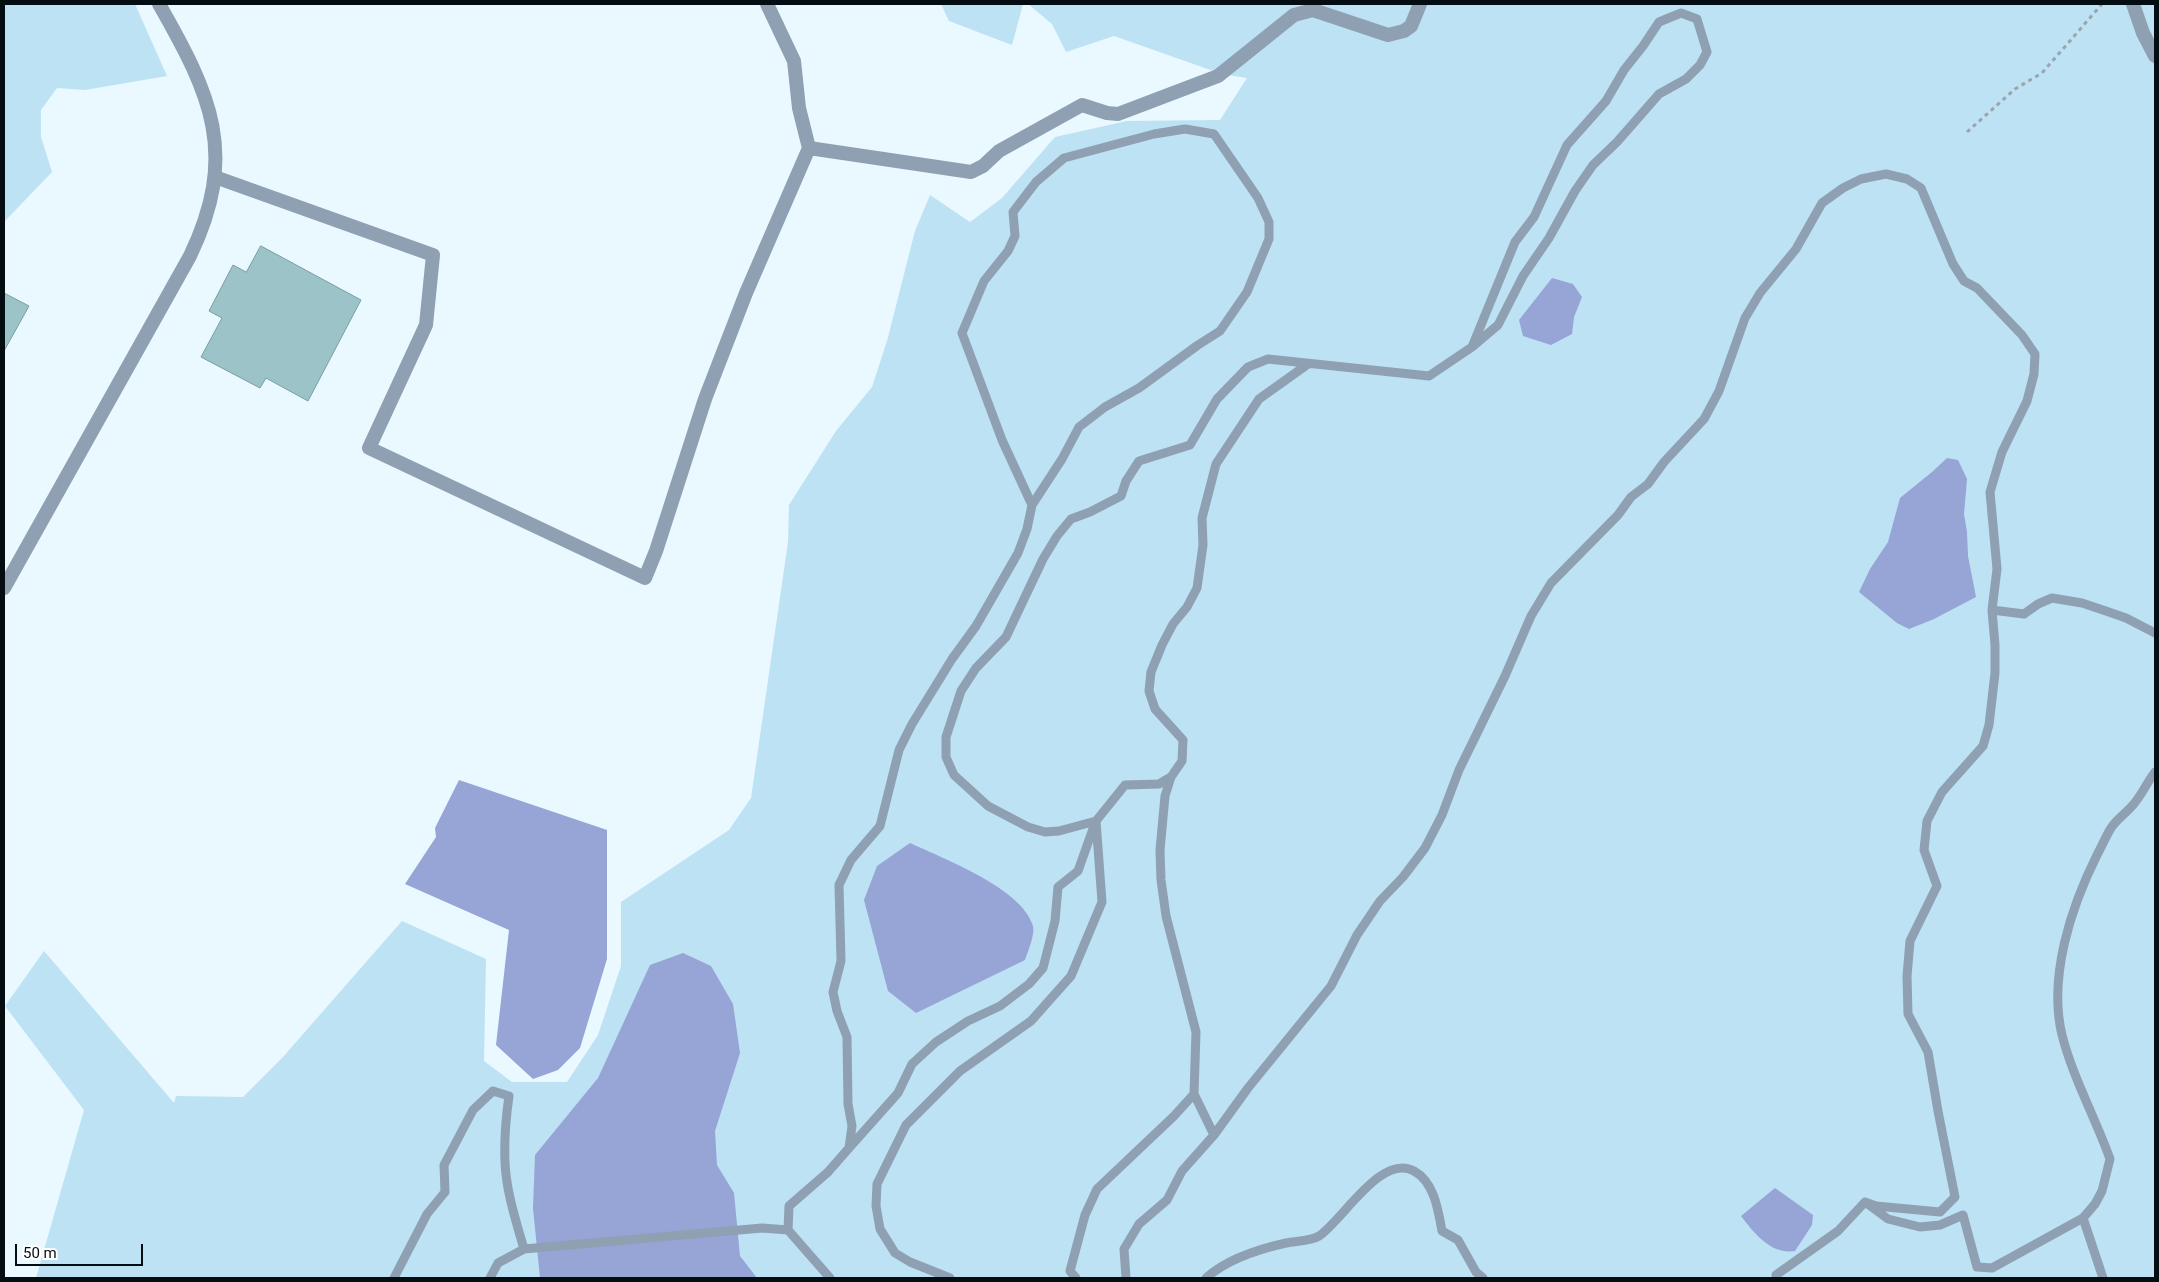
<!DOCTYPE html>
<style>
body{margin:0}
#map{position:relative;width:2159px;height:1282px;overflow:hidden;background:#eaf8ff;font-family:Roboto,sans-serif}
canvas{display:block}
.frame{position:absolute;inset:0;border:5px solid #030d12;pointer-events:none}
.scale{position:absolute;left:15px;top:1244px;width:128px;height:22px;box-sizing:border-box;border:2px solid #030d12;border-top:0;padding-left:6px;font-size:15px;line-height:18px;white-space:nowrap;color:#030d12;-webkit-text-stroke:4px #fff;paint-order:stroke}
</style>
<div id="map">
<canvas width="2159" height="1282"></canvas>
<div class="frame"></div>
<div class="scale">50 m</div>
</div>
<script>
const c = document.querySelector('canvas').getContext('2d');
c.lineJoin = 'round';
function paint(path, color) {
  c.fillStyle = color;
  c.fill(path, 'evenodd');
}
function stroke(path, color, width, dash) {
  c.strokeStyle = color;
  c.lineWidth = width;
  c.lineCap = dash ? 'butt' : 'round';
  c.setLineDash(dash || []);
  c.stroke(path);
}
paint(new Path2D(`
 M 4,4 L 135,4 L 167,76 L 85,90 L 57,88 L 41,110 L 41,137 L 52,172 L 4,222 Z
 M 941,4 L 1023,4 L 1012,45 L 949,21 Z
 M 1028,4 L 2155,4 L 2155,1278 L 36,1278 L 84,1110 L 5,1006 L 44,951 L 174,1103 L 176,1096 L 243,1097 L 283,1057 L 402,921 L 486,959 L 484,1061 L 512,1082 L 567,1082 L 598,1035 L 621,966 L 621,902 L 729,830 L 751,798 L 788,542 L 789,505 L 836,431 L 872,387 L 887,341 L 915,231 L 930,195 L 970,222 L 1002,198 L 1055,137 L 1127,121 L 1220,120 L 1247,78 L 1222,74 L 1114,36 L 1066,52 L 1052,24 Z`), '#bce2f3');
paint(new Path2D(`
 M 1552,278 L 1573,284 L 1582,297 L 1574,317 L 1572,334 L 1551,345 L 1523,336 L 1519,320 Z
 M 1947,458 L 1958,460 L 1967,479 L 1964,514 L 1967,532 L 1968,556 L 1976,597 L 1934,619 L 1909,629 L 1897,623 L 1859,592 L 1870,569 L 1888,542 L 1900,498 L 1932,472 Z
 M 459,780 L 607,830 L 607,959 L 580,1048 L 558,1070 L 533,1079 L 496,1045 L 509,930 L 405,884 L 436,837 L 435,828 Z
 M 910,843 C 944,859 1022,888 1033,926 C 1035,935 1028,951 1025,960 L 916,1013 L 888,991 L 864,900 L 877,866 Z
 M 683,953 L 711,966 L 733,1004 L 740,1053 L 715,1131 L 717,1165 L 734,1193 L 740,1256 L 757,1278 L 540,1278 L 533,1208 L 535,1155 L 598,1078 L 650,965 Z
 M 1775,1188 L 1813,1215 L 1812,1225 L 1795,1251 C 1771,1255 1754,1233 1741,1216 Z`), '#96a4d6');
const building = new Path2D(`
 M 261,246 L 361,300 L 308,401 L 266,378 L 260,388 L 201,357 L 222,318 L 209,311 L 233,265 L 246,272 Z
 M 4,293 L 29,306 L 4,351 Z`);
paint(building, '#9cc4c8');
stroke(building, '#779ea2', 1);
stroke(new Path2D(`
 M 1967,132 L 2015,89 L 2042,73 L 2102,4`), '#99a5ac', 3, [4, 4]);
stroke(new Path2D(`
 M 1992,610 L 2024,614 L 2038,604 L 2052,598 L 2082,603 L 2103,610 L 2126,618 L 2155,633
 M 1171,777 L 1159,784 L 1125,785 L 1096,821 L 1059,831 L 1045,832 L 1028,827 L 988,806 L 954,775 L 946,757 L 946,737 L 961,691 L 976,668 L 1006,637 L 1043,559 L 1057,536 L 1071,519 L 1090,512 L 1121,496 L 1126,481 L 1139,461 L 1190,445 L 1217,399 L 1248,367 L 1268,359 L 1429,376 L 1472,347 L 1498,325 L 1523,276 L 1549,238 L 1575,191 L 1593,165 L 1617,142 L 1659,94 L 1686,79 L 1700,65 L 1707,52 L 1697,19 L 1681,13 L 1659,22 L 1643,46 L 1624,70 L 1606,101 L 1567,145 L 1534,217 L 1515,242 L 1472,347
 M 1214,1135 L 1194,1094 L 1196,1032 L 1166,916 L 1161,880 L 1160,850 L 1165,796 L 1171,777 L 1182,761 L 1183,740 L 1155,709 L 1149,691 L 1151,672 L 1162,645 L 1173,624 L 1187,607 L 1197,588 L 1203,545 L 1202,518 L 1216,464 L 1259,399 L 1308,364
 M 849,1148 L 898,1093 L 912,1064 L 936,1042 L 968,1021 L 1000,1006 L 1029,984 L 1043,968 L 1055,921 L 1058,887 L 1078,871 L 1094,826
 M 1869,1205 L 1888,1219 L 1920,1227 L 1940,1225 L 1963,1215 L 1977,1267 L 1992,1268 L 2083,1218 L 2095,1204 L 2102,1191 L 2110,1159 C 2095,1117 2073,1078 2062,1035 C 2048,977 2071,907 2097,855 C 2102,846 2106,836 2111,828 C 2117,819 2125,814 2132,806 C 2141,797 2147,782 2155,772
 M 2083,1218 L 2103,1278
 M 788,1230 L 789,1206 L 828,1172 L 849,1148 L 852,1126 L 848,1104 L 847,1037 L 837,1011 L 833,992 L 841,961 L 839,885 L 851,860 L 880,826 L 899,750 L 912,724 L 952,659 L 976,626 L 1018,553 L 1027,529 L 1032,505 L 1002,440 L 962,333 L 984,281 L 1008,251 L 1015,236 L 1013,212 L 1036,182 L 1064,158 L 1154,134 L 1185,129 L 1214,134 L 1258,198 L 1269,222 L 1269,239 L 1247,292 L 1220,331 L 1198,345 L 1139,388 L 1105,407 L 1079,427 L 1062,459 L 1032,505
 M 394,1278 L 427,1214 L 445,1192 L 444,1165 L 473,1110 L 493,1091 L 509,1096 C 506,1117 504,1139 505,1162 C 506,1191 516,1221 524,1249
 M 490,1278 L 498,1263 L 524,1249 L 762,1228 L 788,1230 L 830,1278
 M 950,1278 L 910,1262 L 895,1253 L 880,1229 L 876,1206 L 877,1184 L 906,1125 L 960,1071 L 1031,1021 L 1071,976 L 1102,902 L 1096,821
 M 1076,1278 L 1070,1271 L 1085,1215 L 1097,1189 L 1174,1116 L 1194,1094
 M 1126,1278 L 1124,1249 L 1139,1224 L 1167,1200 L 1182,1171 L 1214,1135 L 1248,1088 L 1331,986 L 1357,935 L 1380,901 L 1403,877 L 1425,848 L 1442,815 L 1459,770 L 1505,676 L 1531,616 L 1551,583 L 1618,515 L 1631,497 L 1648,484 L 1664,462 L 1704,419 L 1719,391 L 1745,318 L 1760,293 L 1796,249 L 1822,203 L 1843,188 L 1861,179 L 1886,174 L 1907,179 L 1921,188 L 1953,264 L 1964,281 L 1977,288 L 2022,335 L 2035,354 L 2034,374 L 2027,401 L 2002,452 L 1990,492 L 1997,569 L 1992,610 L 1995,645 L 1995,673 L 1989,725 L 1983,746 L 1942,792 L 1927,821 L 1924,850 L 1937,886 L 1910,941 L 1907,976 L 1908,1014 L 1928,1052 L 1938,1111 L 1955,1197 L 1940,1212 L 1876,1206 L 1865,1202 L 1838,1231 L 1776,1275 L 1777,1278
 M 1206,1278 C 1227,1259 1259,1249 1286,1243 C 1295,1241 1312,1241 1319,1236 C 1343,1220 1381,1153 1414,1171 C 1434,1182 1438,1209 1442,1231 L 1458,1240 L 1476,1272 L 1483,1278`), '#8ea0b2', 9);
stroke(new Path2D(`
 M 2133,4 L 2143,33 L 2155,56
 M 809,148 L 971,172 L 983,166 L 999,151 L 1082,105 L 1107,113 L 1118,114 L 1218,76 L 1294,15 L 1313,10 L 1388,35 L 1404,31 L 1411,26 L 1420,4
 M 215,177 L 433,255 L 426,325 L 369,448 L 645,578 L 656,551 L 705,399 L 746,293 L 809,148 L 799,108 L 794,61 L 767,4`), '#8ea0b2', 14);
stroke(new Path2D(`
 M 4,588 L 190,256 C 239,154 211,95 159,4`), '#8ea0b2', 14);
</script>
